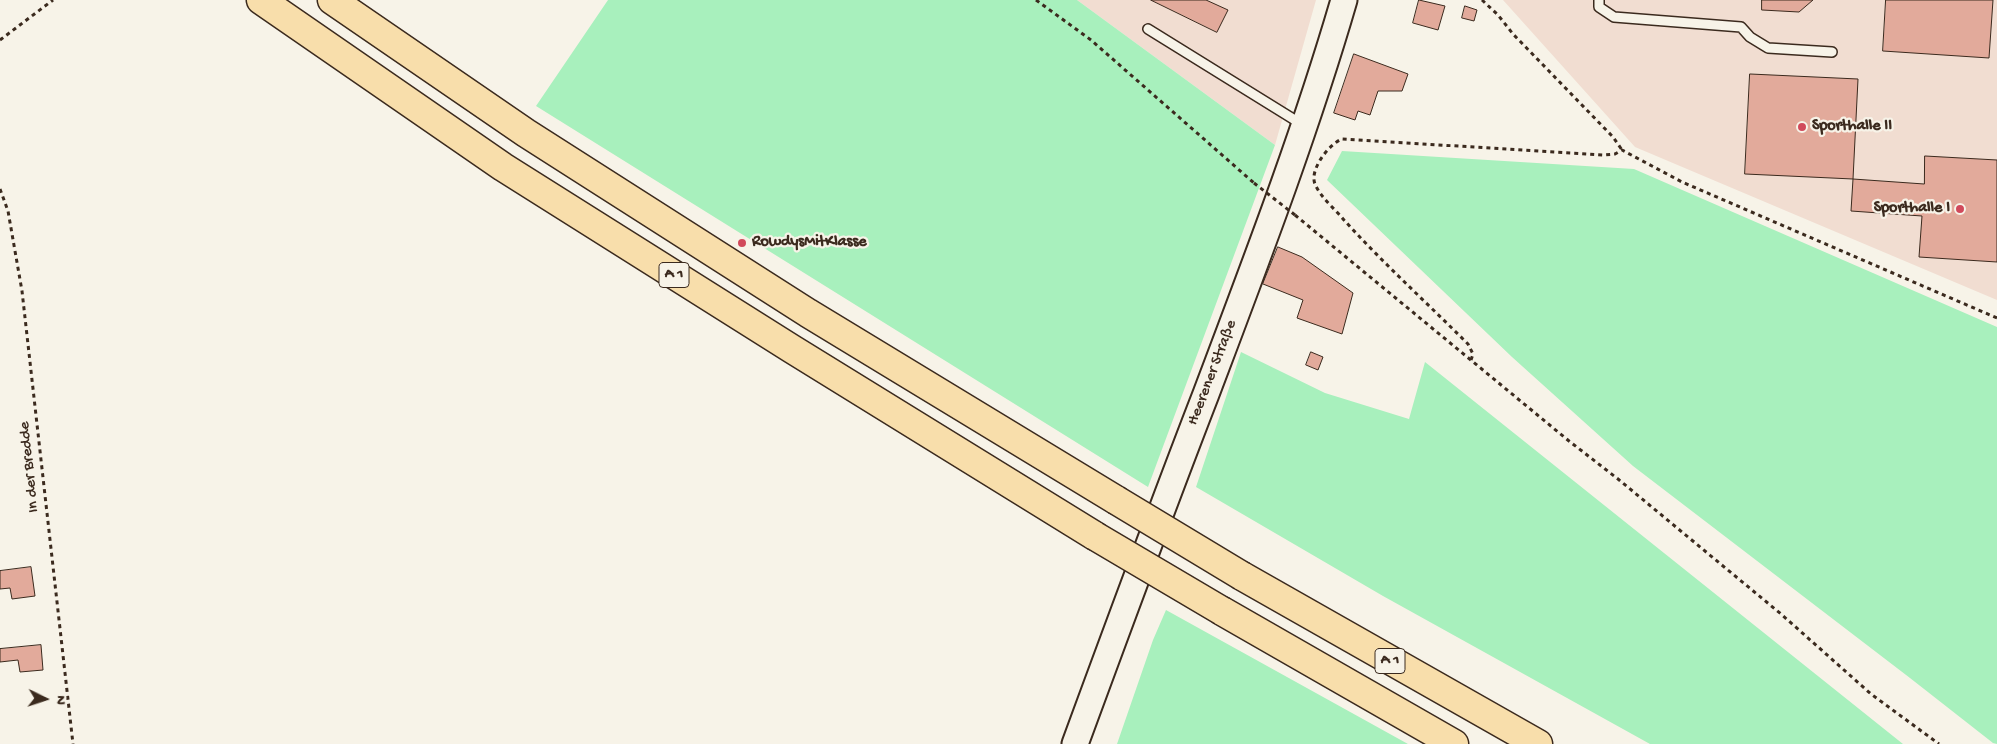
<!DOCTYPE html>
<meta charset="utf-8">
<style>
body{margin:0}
#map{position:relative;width:1997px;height:744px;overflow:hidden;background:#f7f3e8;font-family:"Gochi Hand",sans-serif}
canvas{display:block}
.north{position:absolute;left:20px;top:674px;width:50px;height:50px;-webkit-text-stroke:4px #f7f3e8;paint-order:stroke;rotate:94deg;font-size:14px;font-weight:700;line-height:20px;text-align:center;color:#3b2a1e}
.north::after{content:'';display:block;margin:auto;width:18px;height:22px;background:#3b2a1e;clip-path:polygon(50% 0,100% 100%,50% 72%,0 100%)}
</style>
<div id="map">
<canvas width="1997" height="744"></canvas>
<div class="north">N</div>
</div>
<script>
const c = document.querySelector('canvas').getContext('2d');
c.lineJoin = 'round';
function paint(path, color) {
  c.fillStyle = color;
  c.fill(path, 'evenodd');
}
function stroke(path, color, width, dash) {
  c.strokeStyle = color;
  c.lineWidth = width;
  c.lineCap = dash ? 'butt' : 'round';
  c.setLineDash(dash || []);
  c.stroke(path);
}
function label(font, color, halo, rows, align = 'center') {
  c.font = font + ' "Gochi Hand",sans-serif';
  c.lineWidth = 4.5;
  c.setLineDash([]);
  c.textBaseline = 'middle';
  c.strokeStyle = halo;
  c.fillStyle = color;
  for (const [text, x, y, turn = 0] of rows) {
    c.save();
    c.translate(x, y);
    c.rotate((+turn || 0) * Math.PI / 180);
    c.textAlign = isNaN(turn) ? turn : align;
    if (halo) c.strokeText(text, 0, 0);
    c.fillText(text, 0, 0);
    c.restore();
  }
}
paint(new Path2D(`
 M 1077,0 L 1316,0 L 1275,145 Z
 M 1503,0 L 1997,0 L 1997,300 L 1635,147 Z`), '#f1ddd1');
paint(new Path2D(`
 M 608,0 L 1077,0 L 1275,145 L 1148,487 L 536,106 Z
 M 1342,151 L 1634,169 L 1997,327 L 1997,744 L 1993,743 L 1910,678 L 1633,466 L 1512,357 L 1327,180 Z
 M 1241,352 L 1325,393 L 1409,419 L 1425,362 L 1903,744 L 1650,744 L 1383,596 L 1196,487 Z
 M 1166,610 L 1408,744 L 1117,744 L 1153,640 Z`), '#a8f0bd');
const building = new Path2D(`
 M 1151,0 L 1206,0 L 1228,10 L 1217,32 Z
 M 1419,0 L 1445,6 L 1438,30 L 1413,23 Z
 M 1762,0 L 1813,0 L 1799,12 L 1762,10 Z
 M 1886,0 L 1993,0 L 1989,58 L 1883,51 Z
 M 1465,6 L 1477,10 L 1474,21 L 1462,18 Z
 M 1354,54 L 1408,74 L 1402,91 L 1378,91 L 1370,115 L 1358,111 L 1355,120 L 1334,113 Z
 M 1750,74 L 1858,79 L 1853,179 L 1745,174 Z
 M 1925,156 L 1997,160 L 1997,262 L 1919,257 L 1922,216 L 1851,211 L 1853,179 L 1924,184 Z
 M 1278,247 L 1302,257 L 1353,293 L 1342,334 L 1297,318 L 1303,300 L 1263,284 Z
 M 1311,352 L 1323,357 L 1318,370 L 1306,365 Z
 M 31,567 L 35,596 L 12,599 L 10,588 L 0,589 L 0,571 Z
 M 41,645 L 43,670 L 20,672 L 18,660 L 0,662 L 0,649 Z`);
paint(building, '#e2aa9b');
stroke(building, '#3b2a1e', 1);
const service = new Path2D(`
 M 1599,0 L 1599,7 L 1614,17 L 1741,27 L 1750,37 L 1768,48 L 1832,52
 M 1148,29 L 1303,125`);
const secondary = new Path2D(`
 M 1075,744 C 1118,627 1161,510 1206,394 C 1255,264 1305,134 1344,0`);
const motorway = new Path2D(`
 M 261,0 L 503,167 L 792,349 L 1095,536
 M 332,0 L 526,133 L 808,313 L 1116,500
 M 1242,576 L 1538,744
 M 1222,611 L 1454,744`);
stroke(service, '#3b2a1e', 12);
stroke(secondary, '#3b2a1e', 29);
stroke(motorway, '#3b2a1e', 31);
stroke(new Path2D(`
 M 1036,0 L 1091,40 L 1254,183
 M 1482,0 L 1498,15 L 1513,34 L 1613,137 L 1622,150
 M 0,40 L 53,0
 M 0,189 L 8,211 L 22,291 L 73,744
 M 1295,215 L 1569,441 L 1618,479 L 1781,614 L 1871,694 L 1939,744
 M 1471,360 L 1473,354 L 1468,344 C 1427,303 1383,263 1344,220 C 1335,209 1321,198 1315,184 C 1309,170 1329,144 1342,139 L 1604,155 L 1615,154 L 1622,150 L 1682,182 L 1997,318`), '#3b2a1e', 3, [4, 4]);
stroke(service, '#f7f3e8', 9);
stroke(secondary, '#f7f3e8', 25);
stroke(motorway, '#f8deab', 28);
const motorwayBridge = new Path2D(`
 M 1116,500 L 1242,576
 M 1095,536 L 1222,611`);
stroke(motorwayBridge, '#3b2a1e', 31, []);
stroke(new Path2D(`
 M 1254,183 L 1295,215`), '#3b2a1e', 3, [4, 4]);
stroke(motorwayBridge, '#f8deab', 28);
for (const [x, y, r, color] of [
 [1802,127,5,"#d1495b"],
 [1960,209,5,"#d1495b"],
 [742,243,5,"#d1495b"]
]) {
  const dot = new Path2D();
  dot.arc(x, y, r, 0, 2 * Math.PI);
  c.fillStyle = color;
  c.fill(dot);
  stroke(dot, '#f7f3e8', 2);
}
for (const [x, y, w] of [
 [674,275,30],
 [1390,661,30]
]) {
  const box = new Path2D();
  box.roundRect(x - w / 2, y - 12.5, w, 25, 4);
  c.fillStyle = '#f7f3e8';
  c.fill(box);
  stroke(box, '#3b2a1e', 1);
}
label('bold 15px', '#3b2a1e', null, [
 ["A 1",674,275],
 ["A 1",1390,661]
]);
label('bold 16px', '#3b2a1e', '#f7f3e8', [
 ["Sporthalle II",1812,127],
 ["Sporthalle I",1950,209,"right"],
 ["RowdysMitKlasse",752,243]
], 'left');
label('16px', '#3b2a1e', '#f7f3e8', [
 ["Heerener Straße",1213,373,-69],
 ["In der Bredde",30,467,-96]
]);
</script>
